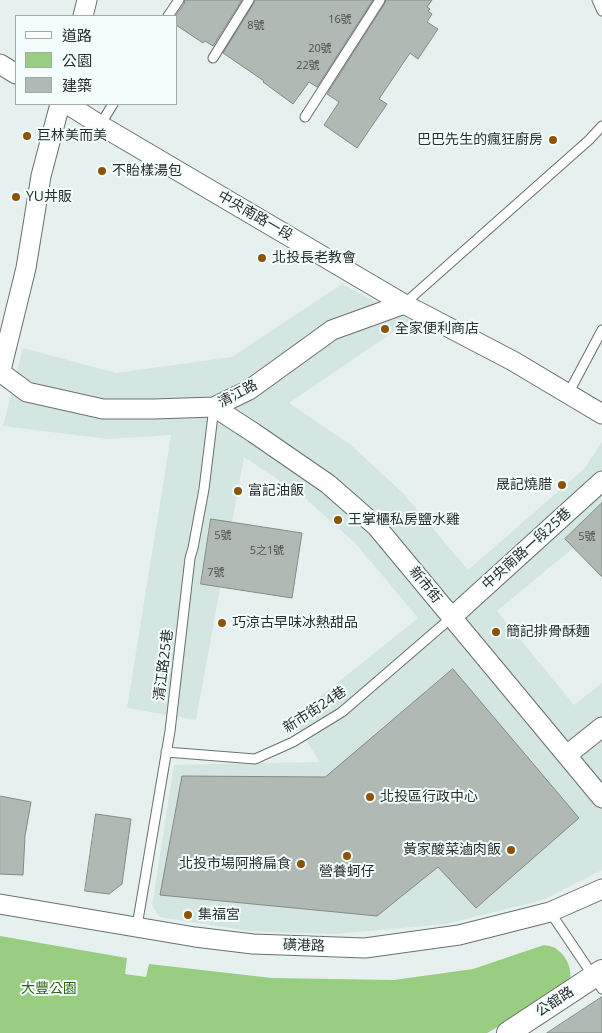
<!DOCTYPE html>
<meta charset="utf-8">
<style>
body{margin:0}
#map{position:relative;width:602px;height:1033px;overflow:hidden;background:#e6f1ef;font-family:"Open Sans","Noto Sans TC",sans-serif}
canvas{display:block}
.legend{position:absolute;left:15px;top:15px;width:162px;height:90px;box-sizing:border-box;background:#f3fefc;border:1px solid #a3aba9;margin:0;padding:6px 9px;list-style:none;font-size:15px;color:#2a2e2d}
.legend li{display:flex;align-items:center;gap:10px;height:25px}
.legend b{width:25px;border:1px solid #a3aba9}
</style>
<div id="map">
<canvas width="602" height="1033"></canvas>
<ul class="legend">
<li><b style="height:6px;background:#fff"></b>道路</li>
<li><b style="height:14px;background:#99cd81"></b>公園</li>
<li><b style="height:14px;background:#b0b9b4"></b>建築</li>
</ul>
</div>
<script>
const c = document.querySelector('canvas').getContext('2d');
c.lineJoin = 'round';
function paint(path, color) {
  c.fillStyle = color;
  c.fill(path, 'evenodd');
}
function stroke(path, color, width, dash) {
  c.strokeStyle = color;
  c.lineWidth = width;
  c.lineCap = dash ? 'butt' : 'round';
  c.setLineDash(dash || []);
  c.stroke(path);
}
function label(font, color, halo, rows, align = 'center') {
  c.font = font + ' "Open Sans","Noto Sans TC",sans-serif';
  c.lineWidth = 4;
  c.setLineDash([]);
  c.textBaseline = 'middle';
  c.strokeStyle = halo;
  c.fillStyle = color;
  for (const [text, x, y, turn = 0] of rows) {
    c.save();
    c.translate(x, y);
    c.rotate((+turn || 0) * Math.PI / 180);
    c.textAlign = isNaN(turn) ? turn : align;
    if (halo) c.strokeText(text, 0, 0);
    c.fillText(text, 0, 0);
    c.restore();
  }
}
paint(new Path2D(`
 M 342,284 L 411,320 L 289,403 L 351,445 L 403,493 L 468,570 L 585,468 L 602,442 L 602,524 L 497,611 L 574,705 L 602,683 L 602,870 L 543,900 L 446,924 L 335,934 L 248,931 L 160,917 L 152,906 L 174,765 L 320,762 L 292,719 L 418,618 L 355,543 L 304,497 L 244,457 L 196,720 L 127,708 L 171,435 L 108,439 L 3,426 L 23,348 L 116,373 L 232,357 Z`), '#d3e6e2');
paint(new Path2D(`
 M 0,936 L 127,958 L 125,974 L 146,977 L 149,964 L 272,978 L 394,980 L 473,969 L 544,945 C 550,946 555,947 559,951 C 568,958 574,974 568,985 C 566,987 564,989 562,991 L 487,1033 L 0,1033 Z`), '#99cd81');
const building = new Path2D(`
 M 185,0 L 242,0 L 213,46 L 205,41 L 203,43 L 176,25 L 176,15 L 184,4 Z
 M 255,0 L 373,0 L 317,87 L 309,82 L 293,104 L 263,82 L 264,81 L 223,53 L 254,3 Z
 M 386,0 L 432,0 L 427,7 L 430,9 L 428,11 L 432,14 L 427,22 L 438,29 L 418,59 L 410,53 L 379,99 L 387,104 L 357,148 L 324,125 L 339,102 L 327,94 L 385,3 Z
 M 602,503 L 602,577 L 565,539 Z
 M 211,519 L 302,533 L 292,598 L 201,584 Z
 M 453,669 L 579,818 L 476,908 L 438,867 L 377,916 L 160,895 L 182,776 L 325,777 Z
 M 0,796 L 31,802 L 25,836 L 23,875 L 0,874 Z
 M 96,814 L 131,819 L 122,884 L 109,894 L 85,891 Z
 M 602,997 L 602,1033 L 547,1033 Z`);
paint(building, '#b0b9b4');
stroke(building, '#838b86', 1);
const service = new Path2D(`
 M 597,0 L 602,11
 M 168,16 L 179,0
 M 213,58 L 249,0
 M 305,117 L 380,0
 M 100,125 L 113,104
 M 404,304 L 589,140 L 602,126
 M 568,394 L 602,330
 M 166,752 L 255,759 L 293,742 L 342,712 L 451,618
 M 550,912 L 602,989
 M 137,926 L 170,731 L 190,558 L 193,548 L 204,489 L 214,407`);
const minor = new Path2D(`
 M 83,16 L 87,0
 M 0,64 L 16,74
 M 67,104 L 100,125 L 404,304 L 513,361 L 602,414
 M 0,372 L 27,392 L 103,409 L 154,409 L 214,407 L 249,390 L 332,330 L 404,304
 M 0,374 L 26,268 L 41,176 L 60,104
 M 214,407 L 254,433 L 328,484 L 376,526 L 602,798
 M 451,618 L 602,481
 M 567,755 L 602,727
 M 0,904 L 195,937 L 253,944 L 365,948 L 459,935 L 550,912 L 602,889`);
const tertiary = new Path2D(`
 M 508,1033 L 602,971`);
stroke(service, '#68716f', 11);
stroke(minor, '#68716f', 21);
stroke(tertiary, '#68716f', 24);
stroke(service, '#fff', 9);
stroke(minor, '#fff', 19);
stroke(tertiary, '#fff', 22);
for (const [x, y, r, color] of [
 [27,136,5,"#8c540a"],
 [553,140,5,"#8c540a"],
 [102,171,5,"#8c540a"],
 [16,197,5,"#8c540a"],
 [262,258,5,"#8c540a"],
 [385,329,5,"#8c540a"],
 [562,485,5,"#8c540a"],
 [238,491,5,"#8c540a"],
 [338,520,5,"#8c540a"],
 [222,623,5,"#8c540a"],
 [496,632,5,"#8c540a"],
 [370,797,5,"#8c540a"],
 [511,850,5,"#8c540a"],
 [347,856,5,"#8c540a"],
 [301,864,5,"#8c540a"],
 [188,915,5,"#8c540a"]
]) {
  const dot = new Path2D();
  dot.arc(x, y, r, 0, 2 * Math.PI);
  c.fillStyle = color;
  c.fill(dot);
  stroke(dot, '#f3fefc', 2);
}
label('11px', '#4c514f', null, [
 ["16號",340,20],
 ["8號",256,26],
 ["20號",320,49],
 ["22號",308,66],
 ["5號",223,536],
 ["5號",587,537],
 ["5之1號",267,551],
 ["7號",216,573]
]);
label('14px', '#2a2e2d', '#f3fefc', [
 ["巨林美而美",37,136],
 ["巴巴先生的瘋狂廚房",543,140,"right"],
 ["不貽樣湯包",112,171],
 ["YU丼販",26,197],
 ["北投長老教會",272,258],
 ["全家便利商店",395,329],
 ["晟記燒腊",552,485,"right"],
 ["富記油飯",248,491],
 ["王掌櫃私房鹽水雞",348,520],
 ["巧涼古早味冰熱甜品",232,623],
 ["簡記排骨酥麵",506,632],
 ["北投區行政中心",380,797],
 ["黃家酸菜滷肉飯",501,850,"right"],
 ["北投市場阿將扁食",291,864,"right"],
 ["營養蚵仔",347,872,"center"],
 ["集福宮",198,915]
], 'left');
label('14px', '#2a2e2d', '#f3fefc', [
 ["中央南路一段",255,216,30],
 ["清江路",238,394,-28],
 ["中央南路一段25巷",527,549,-42],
 ["新市街",425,585,51],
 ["清江路25巷",164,665,-83],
 ["新市街24巷",315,710,-33],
 ["磺港路",304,946,2],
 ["公舘路",555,1002,-33]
]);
label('14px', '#336414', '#f3fefc', [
 ["大豐公園",49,989]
]);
</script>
